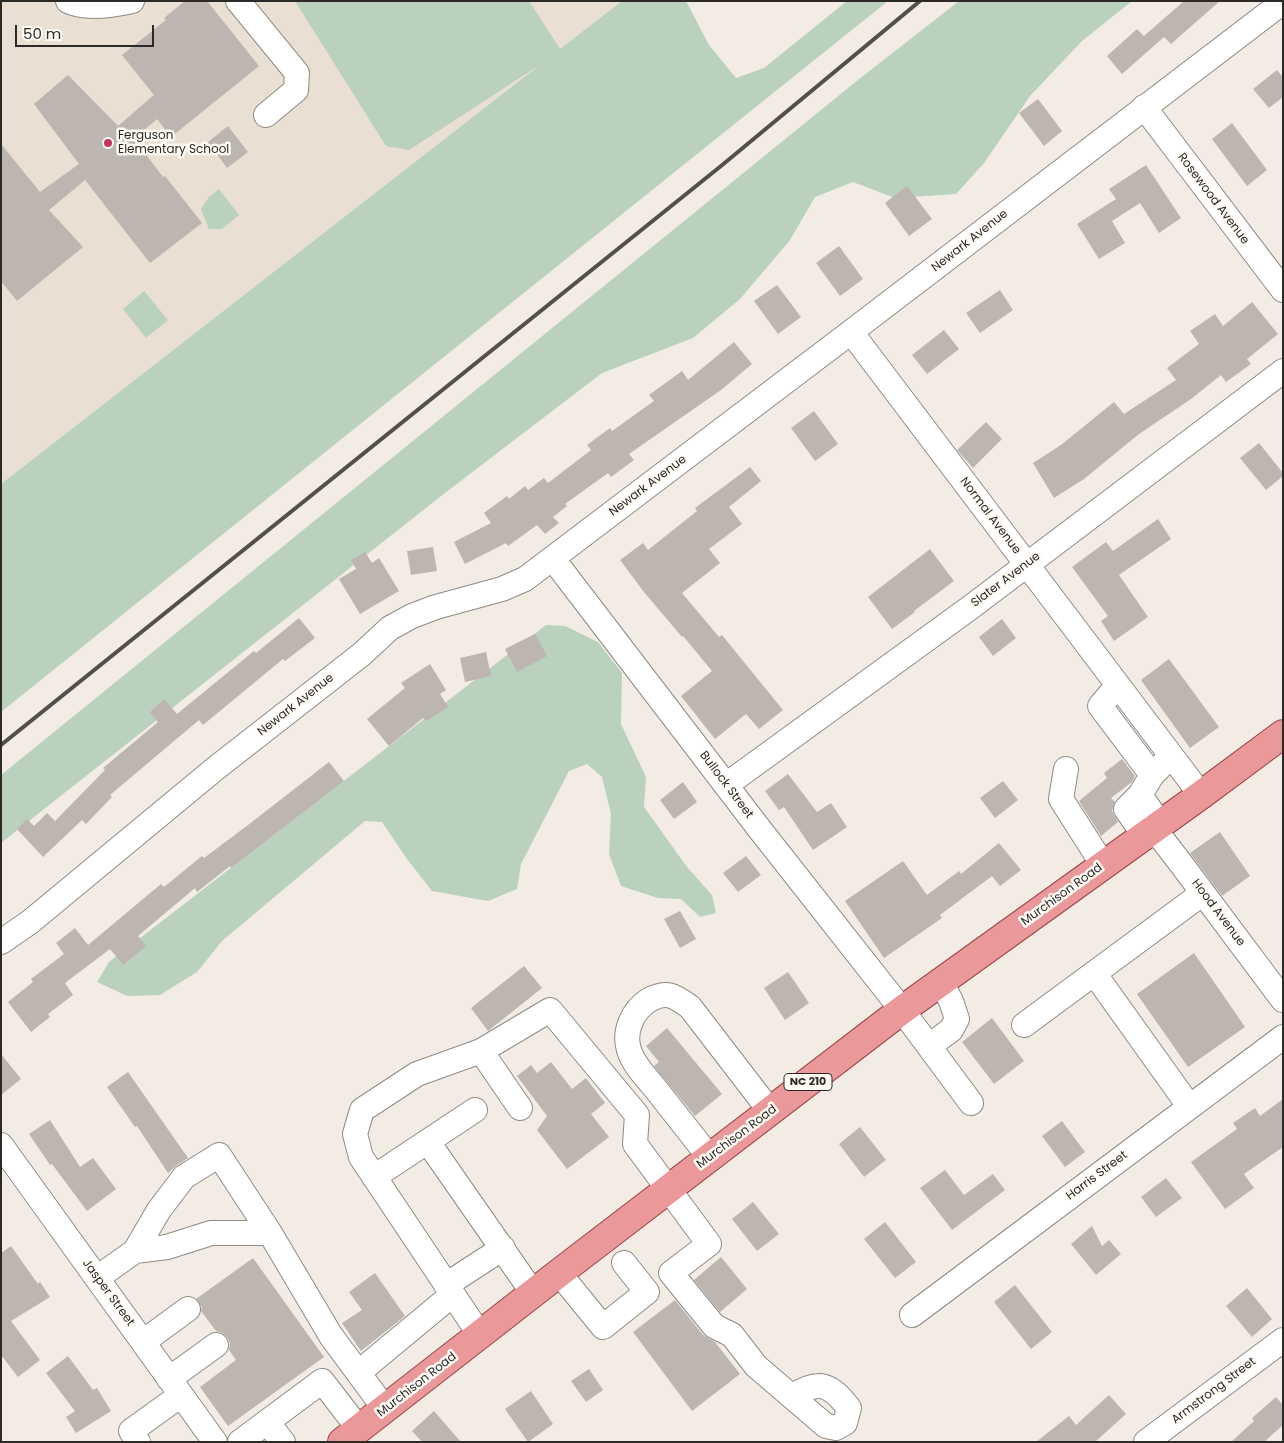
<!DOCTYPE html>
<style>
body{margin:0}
#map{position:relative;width:1284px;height:1443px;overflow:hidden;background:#f2ece5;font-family:Poppins,sans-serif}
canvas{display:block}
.frame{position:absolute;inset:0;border:2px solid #2c2a27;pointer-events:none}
.scale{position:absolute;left:15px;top:25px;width:139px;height:22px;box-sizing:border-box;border:2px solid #2c2a27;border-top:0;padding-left:6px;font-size:15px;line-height:18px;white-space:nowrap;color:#2c2a27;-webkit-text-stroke:4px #fefaf4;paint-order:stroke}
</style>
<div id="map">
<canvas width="1284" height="1443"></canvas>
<div class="frame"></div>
<div class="scale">50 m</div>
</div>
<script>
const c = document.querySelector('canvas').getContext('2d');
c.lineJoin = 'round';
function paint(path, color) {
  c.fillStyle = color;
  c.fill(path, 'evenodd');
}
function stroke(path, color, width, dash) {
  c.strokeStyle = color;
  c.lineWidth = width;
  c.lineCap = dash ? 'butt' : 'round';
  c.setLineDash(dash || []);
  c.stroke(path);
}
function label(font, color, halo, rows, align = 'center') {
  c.font = font + ' Poppins,sans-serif';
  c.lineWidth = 5;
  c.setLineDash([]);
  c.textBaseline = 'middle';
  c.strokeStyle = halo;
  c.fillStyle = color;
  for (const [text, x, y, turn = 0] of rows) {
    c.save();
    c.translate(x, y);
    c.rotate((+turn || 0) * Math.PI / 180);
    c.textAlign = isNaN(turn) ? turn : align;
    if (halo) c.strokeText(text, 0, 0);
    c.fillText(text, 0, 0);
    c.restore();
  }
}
paint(new Path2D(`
 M 1,1 L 622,1 L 1,484 Z`), '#e9dfd2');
paint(new Path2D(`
 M 295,1 L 529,1 L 560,49 L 622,1 L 686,1 L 709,45 L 736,78 L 764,68 L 847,1 L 888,1 L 1,712 L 1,484 L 541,64 L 409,150 L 386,146 Z
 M 959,1 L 1132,1 L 1082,41 L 1030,96 L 984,163 L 956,194 L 895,198 L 853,182 L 815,197 L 790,240 L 740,299 L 693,338 L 602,373 L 445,493 L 1,843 L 1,775 L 858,80 Z
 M 219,189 L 239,215 L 222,229 L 209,229 L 201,209 L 209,197 Z
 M 144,291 L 168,320 L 146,338 L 123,309 Z
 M 546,625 L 565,626 L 598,642 L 622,673 L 621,724 L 646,777 L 644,807 L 687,867 L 712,895 L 716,913 L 700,917 L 681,899 L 658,898 L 621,886 L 609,854 L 611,814 L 602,777 L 587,764 L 569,771 L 521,864 L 517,889 L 488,901 L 432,891 L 407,859 L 382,822 L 365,821 L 222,941 L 197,972 L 160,995 L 127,996 L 97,982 L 109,962 Z`), '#b9d1bd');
paint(new Path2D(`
 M 185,1 L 207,1 L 259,66 L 171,137 L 157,119 L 135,138 L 149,155 L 147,156 L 163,177 L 165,176 L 202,223 L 150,263 L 85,180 L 49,210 L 83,247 L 17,301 L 1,281 L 1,144 L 40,192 L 79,164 L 34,104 L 68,75 L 118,126 L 154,95 L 122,55 L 166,20 L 164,18 Z
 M 1184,1 L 1220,1 L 1171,44 L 1164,37 L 1122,74 L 1107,56 L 1137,29 L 1144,36 Z
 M 1277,70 L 1283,77 L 1283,97 L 1269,108 L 1253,89 Z
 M 1038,99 L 1062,131 L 1044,146 L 1019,113 Z
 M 1232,123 L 1267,170 L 1247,186 L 1212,139 Z
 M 228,126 L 248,152 L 227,168 L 208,142 Z
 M 1146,165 L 1181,218 L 1159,233 L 1140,203 L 1112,221 L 1125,243 L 1099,259 L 1077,224 L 1116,199 L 1109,189 Z
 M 907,186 L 932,219 L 909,236 L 885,203 Z
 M 839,246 L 863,279 L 840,296 L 816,263 Z
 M 777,285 L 801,317 L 778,334 L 754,301 Z
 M 1000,290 L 1013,310 L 980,333 L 966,313 Z
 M 1252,302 L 1278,334 L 1247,359 L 1251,364 L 1226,382 L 1221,375 L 1191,399 L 1139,434 L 1084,479 L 1054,498 L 1033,463 L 1061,445 L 1114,402 L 1124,414 L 1176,380 L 1167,368 L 1199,344 L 1190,331 L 1215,314 L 1223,326 Z
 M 944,330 L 959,349 L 927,374 L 912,355 Z
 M 734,342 L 752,364 L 721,390 L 629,454 L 634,460 L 611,477 L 608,473 L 565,504 L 567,506 L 553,517 L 559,523 L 545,534 L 537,525 L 508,546 L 506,543 L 465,564 L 454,542 L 491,523 L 484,513 L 507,496 L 509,499 L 525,486 L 528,490 L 544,478 L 548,483 L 591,450 L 587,445 L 610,428 L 612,431 L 654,401 L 649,395 L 682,371 L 688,380 Z
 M 814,411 L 838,444 L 815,461 L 791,428 Z
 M 986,422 L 1002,439 L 973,468 L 957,450 Z
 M 1259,443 L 1283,473 L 1283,476 L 1266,490 L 1240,458 Z
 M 750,467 L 761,481 L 729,507 L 742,524 L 709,549 L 720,563 L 682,593 L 719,637 L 722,635 L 783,710 L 759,729 L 746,714 L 715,739 L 681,696 L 712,671 L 683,636 L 682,637 L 644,592 L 620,560 L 643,543 L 648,550 L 697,511 L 695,508 Z
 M 1158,519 L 1171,539 L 1119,575 L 1148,617 L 1114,641 L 1101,621 L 1108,616 L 1072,567 L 1106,542 L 1113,551 Z
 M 433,547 L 437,571 L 411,575 L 407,551 Z
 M 930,549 L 954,581 L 914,611 L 915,612 L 892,629 L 868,597 Z
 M 365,552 L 372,563 L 379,558 L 399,591 L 360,614 L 339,579 L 356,569 L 351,560 Z
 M 299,618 L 315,638 L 285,661 L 283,659 L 203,725 L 199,720 L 110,795 L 112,797 L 86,824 L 82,820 L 43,857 L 17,829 L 27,819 L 34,826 L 47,813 L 55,821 L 105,770 L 103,768 L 158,722 L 150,712 L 164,699 L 177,714 L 254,651 L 256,653 Z
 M 1002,619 L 1016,638 L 993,656 L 979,637 Z
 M 535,634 L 547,656 L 517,672 L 505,649 Z
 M 486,652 L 491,676 L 465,682 L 460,658 Z
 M 1169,659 L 1219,727 L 1190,748 L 1141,680 Z
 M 430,664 L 446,690 L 440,694 L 448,707 L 426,721 L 423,718 L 389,746 L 367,719 L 405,688 L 401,683 Z
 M 1122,759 L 1135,776 L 1132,782 L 1111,798 L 1115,802 L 1112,811 L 1118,822 L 1101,836 L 1079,801 L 1107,778 L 1104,773 Z
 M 329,762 L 344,781 L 231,868 L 230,866 L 197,892 L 195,888 L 138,936 L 146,946 L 123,965 L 110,949 L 65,983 L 73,995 L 48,1014 L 50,1017 L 31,1032 L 8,1002 L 33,982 L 31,979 L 64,954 L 56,943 L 75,928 L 88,945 L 161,884 L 164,887 L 202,856 L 204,858 L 252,822 Z
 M 788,774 L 817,812 L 831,803 L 847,827 L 813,850 L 784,807 L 779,810 L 765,791 Z
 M 1003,781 L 1018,800 L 995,818 L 980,798 Z
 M 683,782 L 697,802 L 674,819 L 660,800 Z
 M 1220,832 L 1250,876 L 1222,896 L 1190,853 Z
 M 999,843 L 1021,870 L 1000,886 L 992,876 L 940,915 L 942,918 L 884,958 L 845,901 L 903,861 L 927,895 L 959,871 L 961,874 Z
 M 746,856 L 761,875 L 738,892 L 723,873 Z
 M 680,911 L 696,939 L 680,948 L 664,919 Z
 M 1194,953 L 1245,1027 L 1188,1067 L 1137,994 Z
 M 524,966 L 542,988 L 488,1031 L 471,1008 Z
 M 788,972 L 809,1003 L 785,1020 L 764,988 Z
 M 992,1018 L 1024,1061 L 994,1084 L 962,1042 Z
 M 667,1028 L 722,1094 L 695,1116 L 654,1066 L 659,1062 L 646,1046 Z
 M 1,1054 L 21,1079 L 1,1095 Z
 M 551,1062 L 572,1089 L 586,1078 L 605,1103 L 591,1114 L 609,1137 L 567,1169 L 537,1130 L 547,1116 L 517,1076 L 531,1065 L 537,1073 Z
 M 128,1072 L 188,1158 L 176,1166 L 168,1173 L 137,1126 L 135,1127 L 107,1087 Z
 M 1283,1099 L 1283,1147 L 1244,1174 L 1254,1188 L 1225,1209 L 1191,1162 L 1237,1129 L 1233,1123 L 1255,1108 L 1260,1116 Z
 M 50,1120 L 80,1167 L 93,1158 L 116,1189 L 87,1211 L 52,1164 L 50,1165 L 29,1134 Z
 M 1062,1121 L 1085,1152 L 1065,1167 L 1042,1136 Z
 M 860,1127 L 886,1160 L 864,1177 L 839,1144 Z
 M 945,1170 L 964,1195 L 993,1174 L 1005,1190 L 952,1230 L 920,1188 Z
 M 1166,1178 L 1182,1198 L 1156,1217 L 1141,1197 Z
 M 753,1202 L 779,1234 L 757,1251 L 732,1219 Z
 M 885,1222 L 916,1262 L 895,1278 L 864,1239 Z
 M 1092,1226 L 1102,1246 L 1109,1240 L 1121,1254 L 1096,1275 L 1071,1244 Z
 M 11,1246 L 38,1284 L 40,1282 L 50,1297 L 11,1321 L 40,1360 L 18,1377 L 1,1355 L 1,1253 Z
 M 721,1257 L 747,1289 L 720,1312 L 694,1280 Z
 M 253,1258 L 324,1357 L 228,1426 L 200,1387 L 236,1360 L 229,1350 L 230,1343 L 227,1337 L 222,1333 L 216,1331 L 201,1311 L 202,1307 L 196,1299 Z
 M 375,1273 L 405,1316 L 361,1351 L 342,1323 L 362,1310 L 349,1292 Z
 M 1015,1285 L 1052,1332 L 1031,1349 L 994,1302 Z
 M 1247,1288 L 1272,1319 L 1252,1337 L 1226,1306 Z
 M 675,1300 L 703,1335 L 715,1342 L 740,1374 L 692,1411 L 633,1332 Z
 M 68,1356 L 93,1390 L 97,1388 L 111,1411 L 76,1433 L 66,1417 L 75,1411 L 46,1373 Z
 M 589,1369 L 603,1390 L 586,1402 L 571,1381 Z
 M 531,1391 L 553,1424 L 528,1442 L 505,1409 Z
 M 1109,1395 L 1126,1414 L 1095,1442 L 1036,1442 L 1069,1416 L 1076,1425 Z
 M 1276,1397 L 1283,1405 L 1283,1425 L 1264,1442 L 1231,1442 L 1254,1421 L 1252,1418 Z
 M 434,1411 L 461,1442 L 422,1442 L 412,1431 Z`), '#bcb5b0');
const minor = new Path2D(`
 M 68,1 C 85,10 114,5 132,1
 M 238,1 L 297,73 L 296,90 L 266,115
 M 1144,107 L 1283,290
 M 851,332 L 1201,795
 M 553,559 L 761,831 L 902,1010 L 971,1103
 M 1118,685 L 1100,706 L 1152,775 L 1170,757
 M 1066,769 L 1061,799 L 1103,865
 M 1152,775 L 1140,795 L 1160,824
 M 726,785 L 971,607 L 1283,371
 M 1140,795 L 1126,809 L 1144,835
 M 1150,831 L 1162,839 L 1179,861 L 1283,1000
 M 1,942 L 30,922 L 216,768 L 362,654 L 390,628 L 412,616 L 436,607 L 502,589 L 525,579 L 851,332 L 1283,2
 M 1094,973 L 1189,1106
 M 1024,1025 L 1203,893
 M 929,1046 L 951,1030 L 957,1019 L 951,1001 L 941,982
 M 520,1108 L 481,1051 L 550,1010 L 637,1115 L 635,1144 L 709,1244 L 671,1273 L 714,1326 L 732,1335 L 756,1366 L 826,1426 L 836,1428 L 845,1423 L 849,1408 C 830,1384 819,1379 793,1396
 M 428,1142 L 533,1293
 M 1,1145 L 215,1442
 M 710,1158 C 691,1134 673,1111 655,1088 C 646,1077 633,1064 629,1050 C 623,1031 633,1010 649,1000 C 667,990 675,996 690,1007 L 770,1111
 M 374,1177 L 475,1110
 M 135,1251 L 167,1247 L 211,1233 L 270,1233
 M 559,1273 L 603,1327 L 647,1292 L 624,1263
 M 97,1278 L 135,1251 L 159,1210 L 184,1177 L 219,1155 L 270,1233 L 331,1336 L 385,1409
 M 446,1285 L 503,1248
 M 912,1315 L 1283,1037
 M 480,1335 L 361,1157 L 355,1134 L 362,1110 L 417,1074 L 481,1051
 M 143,1342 L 188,1309
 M 358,1373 L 452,1295
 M 169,1379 L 216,1345
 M 267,1422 L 283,1442
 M 138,1442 L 131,1431 L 181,1395
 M 240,1442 L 322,1381 L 359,1429
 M 1146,1442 L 1283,1340`);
const major = new Path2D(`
 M 342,1442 L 559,1273 L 902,1010 L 1201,795 L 1283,734`);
stroke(minor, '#8f8a84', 26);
stroke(major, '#9e4546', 30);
stroke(minor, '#fff', 24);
stroke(major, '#ea989a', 28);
stroke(new Path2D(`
 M 1,745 L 721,166 L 920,1`), '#53504c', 4);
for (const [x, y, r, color] of [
 [108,143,5,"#c23462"]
]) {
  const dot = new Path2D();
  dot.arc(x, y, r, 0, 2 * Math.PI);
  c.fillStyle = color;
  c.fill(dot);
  stroke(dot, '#fefaf4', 2);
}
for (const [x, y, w] of [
 [808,1082,48]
]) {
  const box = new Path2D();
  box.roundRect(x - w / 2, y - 8.5, w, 17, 4);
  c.fillStyle = '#fefaf4';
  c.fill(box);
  stroke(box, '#2c2a27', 1);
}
label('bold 11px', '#2c2a27', null, [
 ["NC 210",808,1082]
]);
label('12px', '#2c2a27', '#fefaf4', [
 ["Ferguson",118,136],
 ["Elementary School",118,150]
], 'left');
label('12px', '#2c2a27', '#fefaf4', [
 ["Rosewood Avenue",1213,199,53],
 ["Newark Avenue",970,241,-38],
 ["Newark Avenue",648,486,-37],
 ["Normal Avenue",990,516,53],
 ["Slater Avenue",1006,580,-37],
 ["Newark Avenue",296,705,-38],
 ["Bullock Street",726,785,53],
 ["Murchison Road",1062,895,-36],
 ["Hood Avenue",1218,913,53],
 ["Murchison Road",737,1137,-37],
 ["Harris Street",1097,1176,-37],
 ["Jasper Street",108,1293,54],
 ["Murchison Road",417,1385,-38],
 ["Armstrong Street",1214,1391,-37]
]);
</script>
